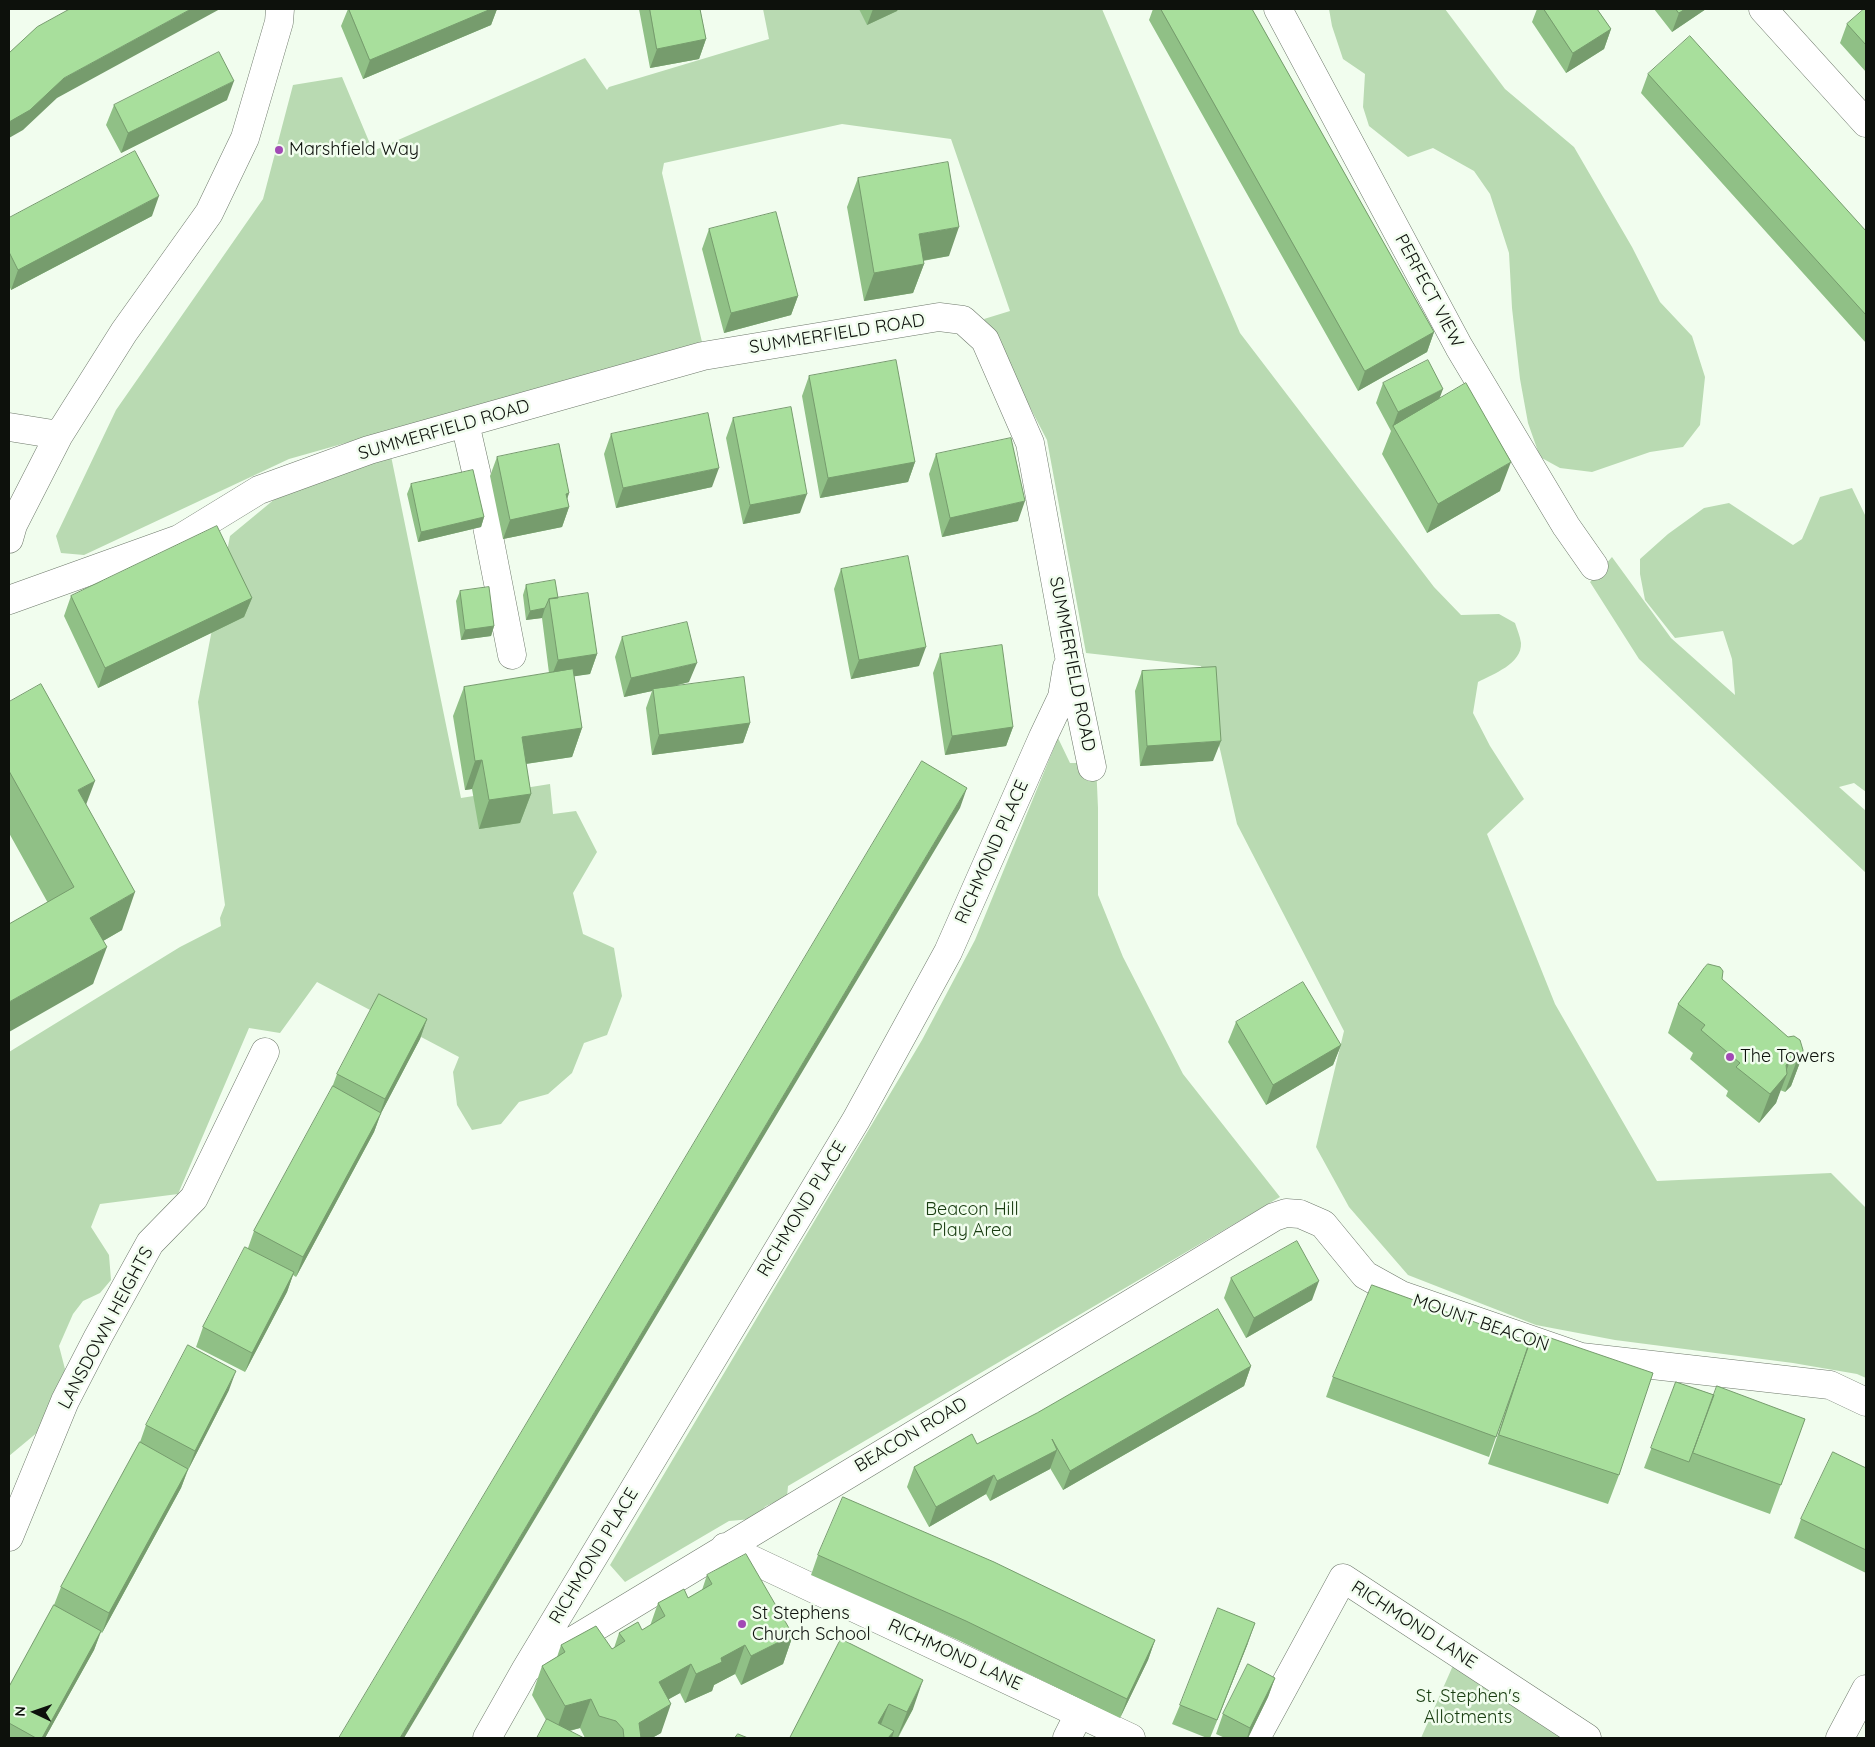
<!DOCTYPE html>
<style>
body{margin:0}
#map{position:relative;width:1875px;height:1747px;overflow:hidden;background:#f1fdee;font-family:Quicksand,sans-serif}
canvas{display:block}
.frame{position:absolute;inset:0;border:10px solid #0d110c;pointer-events:none}
.north{position:absolute;left:10px;top:1687px;width:50px;height:50px;-webkit-text-stroke:4px #f1fdee;paint-order:stroke;rotate:273deg;font-size:14px;font-weight:700;line-height:20px;text-align:center;color:#0d110c}
.north::after{content:'';display:block;margin:auto;width:18px;height:22px;background:#0d110c;clip-path:polygon(50% 0,100% 100%,50% 72%,0 100%)}
</style>
<div id="map">
<canvas width="1875" height="1747"></canvas>
<div class="frame"></div>
<div class="north">N</div>
</div>
<script>
const c = document.querySelector('canvas').getContext('2d');
c.lineJoin = 'round';
function paint(path, color) {
  c.fillStyle = color;
  c.fill(path, 'evenodd');
}
function stroke(path, color, width, dash) {
  c.strokeStyle = color;
  c.lineWidth = width;
  c.lineCap = dash ? 'butt' : 'round';
  c.setLineDash(dash || []);
  c.stroke(path);
}
function label(font, color, halo, rows, align = 'center') {
  c.font = font + ' Quicksand,sans-serif';
  c.lineWidth = 5;
  c.setLineDash([]);
  c.textBaseline = 'middle';
  c.strokeStyle = halo;
  c.fillStyle = color;
  for (const [text, x, y, turn = 0] of rows) {
    c.save();
    c.translate(x, y);
    c.rotate((+turn || 0) * Math.PI / 180);
    c.textAlign = isNaN(turn) ? turn : align;
    if (halo) c.strokeText(text, 0, 0);
    c.fillText(text, 0, 0);
    c.restore();
  }
}
paint(new Path2D(`
 M 763,9 L 1102,9 L 1240,333 L 1434,587 L 1461,615 L 1499,614 L 1515,623 C 1517,629 1520,636 1521,643 C 1522,664 1493,674 1478,682 L 1473,713 L 1490,746 L 1524,799 L 1487,834 L 1555,1004 L 1657,1181 L 1831,1173 L 1866,1208 L 1866,1378 L 1857,1374 L 1793,1363 L 1615,1340 L 1536,1325 L 1408,1275 L 1349,1207 L 1316,1147 L 1344,1031 L 1237,824 L 1201,666 L 1086,653 L 1047,440 L 984,319 L 1010,311 L 951,139 L 842,124 L 664,163 L 662,173 L 702,342 L 289,459 L 84,555 L 61,553 L 56,536 L 116,410 L 263,199 L 293,85 L 342,77 L 373,151 L 585,58 L 607,90 L 609,87 L 769,39 Z
 M 1329,9 L 1445,9 L 1505,89 L 1574,147 L 1632,247 L 1660,302 L 1692,336 L 1705,377 L 1700,425 L 1683,447 L 1650,452 L 1592,472 L 1560,468 L 1540,457 L 1528,423 L 1520,379 L 1512,308 L 1509,253 L 1490,194 L 1474,171 L 1433,148 L 1408,157 L 1369,126 L 1363,107 L 1365,74 L 1343,59 L 1332,26 Z
 M 391,456 L 461,798 L 550,784 L 553,814 L 576,811 L 597,852 L 573,893 L 583,934 L 614,948 L 622,996 L 607,1035 L 584,1043 L 572,1073 L 548,1094 L 519,1102 L 501,1124 L 472,1130 L 457,1105 L 453,1072 L 459,1057 L 317,982 L 280,1033 L 249,1028 L 178,1194 L 100,1204 L 91,1227 L 109,1255 L 111,1280 L 100,1293 L 83,1301 L 73,1314 L 59,1346 L 65,1369 L 62,1387 L 39,1431 L 9,1456 L 9,1052 L 180,947 L 221,926 L 220,918 L 225,905 L 198,702 L 230,536 L 276,498 Z
 M 1852,488 L 1866,517 L 1866,792 L 1854,783 L 1839,787 L 1866,811 L 1866,873 L 1639,659 L 1590,582 L 1612,557 L 1671,638 L 1735,695 L 1732,659 L 1723,631 L 1675,638 L 1645,600 L 1640,574 L 1640,559 L 1668,534 L 1704,508 L 1729,503 L 1793,545 L 1802,539 L 1820,497 Z
 M 1058,738 L 1070,763 L 1096,763 L 1098,808 L 1098,895 L 1123,957 L 1183,1074 L 1280,1197 L 788,1486 L 787,1497 L 766,1506 L 752,1519 L 729,1521 L 625,1582 L 610,1565 L 922,1040 L 975,940 Z
 M 1455,1661 L 1574,1738 L 1421,1738 Z`), '#b9dab2');
const minor = new Path2D(`
 M 1278,9 L 1459,347 L 1566,526 L 1594,566
 M 1763,9 L 1866,123
 M 465,423 L 478,480 L 512,655
 M 9,427 L 59,435
 M 9,539 L 13,525 L 59,435 L 124,332 L 209,213 L 245,138 L 279,22 L 280,9
 M 9,600 L 179,539 L 259,490 L 369,450 L 703,356 L 939,317 L 963,320 L 985,340 L 1030,443 L 1069,656 L 1092,767
 M 9,1537 L 65,1401 L 98,1337 L 150,1243 L 194,1198 L 265,1052
 M 725,1547 L 1131,1738
 M 526,1669 L 1274,1217 L 1286,1213 L 1300,1214 L 1323,1224 L 1365,1275 L 1401,1295 L 1581,1357 L 1830,1385 L 1866,1402
 M 487,1738 L 526,1669 L 856,1120 L 948,952 L 1043,737 L 1062,697 L 1067,667
 M 1067,1738 L 1079,1714
 M 1256,1738 L 1343,1578 L 1587,1738
 M 1840,1738 L 1866,1689`);
stroke(minor, '#6e796b', 29);
stroke(minor, '#fff', 28);
paint(new Path2D(`
 M 348,9 L 497,9 L 491,25 L 363,79 L 341,26 Z
 M 639,9 L 700,9 L 706,39 L 699,59 L 650,68 Z
 M 859,9 L 898,9 L 897,11 L 867,25 Z
 M 1153,9 L 1252,9 L 1434,332 L 1427,352 L 1358,391 L 1149,20 Z
 M 1537,9 L 1597,9 L 1611,29 L 1604,49 L 1566,73 L 1532,22 Z
 M 1654,9 L 1706,9 L 1672,32 Z
 M 1866,9 L 1866,72 L 1840,43 L 1847,24 Z
 M 1648,74 L 1866,231 L 1866,343 L 1641,93 Z
 M 227,100 L 121,153 L 106,125 L 114,105 Z
 M 858,178 L 949,256 L 923,261 L 924,264 L 913,293 L 864,301 L 847,207 Z
 M 152,216 L 11,290 L 9,285 L 9,218 Z
 M 709,229 L 798,296 L 791,315 L 724,333 L 702,249 Z
 M 809,376 L 915,462 L 908,482 L 820,498 L 802,396 Z
 M 1383,383 L 1439,399 L 1500,491 L 1427,533 L 1382,454 L 1391,431 L 1376,403 Z
 M 733,418 L 800,513 L 743,524 L 726,438 Z
 M 611,434 L 712,487 L 616,508 L 604,454 Z
 M 936,454 L 1018,521 L 942,537 L 929,474 Z
 M 497,457 L 569,493 L 567,499 L 569,507 L 562,527 L 503,539 L 490,476 Z
 M 411,484 L 484,517 L 481,527 L 418,542 L 407,494 Z
 M 841,569 L 919,666 L 851,679 L 834,589 Z
 M 526,585 L 558,598 L 597,654 L 590,674 L 574,676 L 582,728 L 572,757 L 526,764 L 531,794 L 520,823 L 479,829 L 472,789 L 465,790 L 453,716 L 464,687 L 549,673 L 542,618 L 526,620 L 523,595 Z
 M 460,591 L 494,626 L 491,636 L 461,640 L 456,601 Z
 M 71,596 L 252,598 L 244,617 L 98,688 L 64,616 Z
 M 622,637 L 689,682 L 675,686 L 750,723 L 743,743 L 652,755 L 646,708 L 652,691 L 624,697 L 615,657 Z
 M 940,654 L 1013,727 L 1006,746 L 945,755 L 933,673 Z
 M 1142,671 L 1213,761 L 1140,766 L 1135,691 Z
 M 9,702 L 86,805 L 122,930 L 103,941 L 93,984 L 9,833 Z
 M 1722,979 L 1802,1057 L 1791,1086 L 1785,1092 L 1780,1090 L 1776,1103 L 1759,1123 L 1726,1096 L 1728,1091 L 1690,1059 L 1693,1053 L 1668,1033 L 1678,1004 Z
 M 427,1019 L 420,1039 L 381,1113 L 374,1132 L 296,1277 L 293,1275 L 287,1292 L 245,1372 L 196,1347 L 203,1327 L 248,1248 L 254,1231 L 330,1093 L 337,1074 Z
 M 1236,1022 L 1341,1045 L 1333,1065 L 1266,1105 L 1228,1042 Z
 M 1231,1278 L 1312,1300 L 1246,1338 L 1224,1298 Z
 M 1530,1342 L 1619,1475 L 1608,1504 L 1488,1464 L 1516,1380 L 1489,1457 L 1326,1397 L 1333,1377 Z
 M 1251,1366 L 1244,1386 L 1063,1490 L 1050,1468 L 1050,1469 L 990,1501 L 986,1494 L 929,1527 L 907,1487 L 914,1467 L 977,1444 Z
 M 1676,1382 L 1714,1395 L 1805,1419 L 1770,1514 L 1644,1468 Z
 M 229,1390 L 188,1470 L 181,1488 L 102,1633 L 101,1632 L 94,1650 L 45,1738 L 9,1738 L 9,1687 L 54,1605 L 61,1587 L 140,1442 L 146,1425 Z
 M 1866,1468 L 1866,1573 L 1794,1538 L 1801,1519 Z
 M 818,1555 L 1155,1640 L 1148,1660 L 1120,1718 L 958,1640 L 811,1575 Z
 M 707,1575 L 793,1635 L 783,1664 L 741,1685 L 735,1674 L 714,1685 L 712,1691 L 685,1703 L 680,1693 L 668,1699 L 661,1733 L 652,1738 L 585,1738 L 580,1728 L 570,1731 L 546,1720 L 532,1695 L 542,1666 L 557,1657 L 561,1645 L 612,1649 L 614,1648 L 619,1633 L 642,1630 L 650,1626 L 658,1603 L 688,1598 L 702,1590 Z
 M 841,1639 L 913,1709 L 898,1738 L 790,1738 Z
 M 1248,1643 L 1210,1738 L 1207,1738 L 1172,1724 L 1180,1705 Z
 M 1275,1678 L 1268,1697 L 1248,1738 L 1225,1738 L 1216,1734 L 1223,1714 Z`), '#90c086');
paint(new Path2D(`
 M 191,9 L 220,9 L 57,98 L 23,130 L 9,138 L 9,122 L 64,78 Z
 M 491,9 L 497,9 L 491,25 L 363,79 L 370,60 Z
 M 873,9 L 898,9 L 897,11 L 867,25 Z
 M 1685,9 L 1706,9 L 1672,32 L 1679,13 Z
 M 1611,29 L 1604,49 L 1566,73 L 1573,53 Z
 M 706,39 L 699,59 L 650,68 L 657,49 Z
 M 234,81 L 227,100 L 121,153 L 128,133 Z
 M 159,196 L 152,216 L 11,290 L 18,270 Z
 M 959,227 L 949,256 L 908,263 L 919,234 Z
 M 924,264 L 913,293 L 864,301 L 874,273 Z
 M 798,296 L 791,315 L 724,333 L 731,313 Z
 M 1434,332 L 1427,352 L 1358,391 L 1365,371 Z
 M 1443,389 L 1436,408 L 1393,426 L 1391,431 L 1398,412 Z
 M 915,462 L 908,482 L 820,498 L 828,478 Z
 M 1511,462 L 1500,491 L 1427,533 L 1438,504 Z
 M 719,468 L 712,487 L 616,508 L 623,488 Z
 M 569,493 L 564,508 L 569,507 L 562,527 L 503,539 L 510,520 L 566,494 Z
 M 807,494 L 800,513 L 743,524 L 750,505 Z
 M 1025,501 L 1018,521 L 942,537 L 950,518 Z
 M 484,517 L 481,527 L 418,542 L 421,532 Z
 M 252,598 L 244,617 L 98,688 L 105,668 Z
 M 545,608 L 542,618 L 526,620 L 530,611 Z
 M 494,626 L 491,636 L 461,640 L 465,630 Z
 M 926,647 L 919,666 L 851,679 L 859,660 Z
 M 597,654 L 590,674 L 550,680 L 558,660 Z
 M 697,663 L 689,682 L 653,691 L 653,689 L 652,691 L 624,697 L 631,678 Z
 M 750,723 L 743,743 L 652,755 L 659,735 Z
 M 1013,727 L 1006,746 L 945,755 L 952,736 Z
 M 582,728 L 572,757 L 511,766 L 522,737 Z
 M 1221,741 L 1213,761 L 1140,766 L 1147,746 Z
 M 482,760 L 472,789 L 465,790 L 475,761 Z
 M 95,781 L 81,818 L 78,790 Z
 M 967,788 L 960,808 L 404,1738 L 400,1738 Z
 M 531,794 L 520,823 L 479,829 L 489,800 Z
 M 135,892 L 122,930 L 77,956 L 90,918 Z
 M 107,947 L 93,984 L 9,1032 L 9,1002 Z
 M 427,1019 L 420,1039 L 378,1119 L 385,1099 Z
 M 1341,1045 L 1333,1065 L 1266,1105 L 1273,1085 Z
 M 1802,1057 L 1791,1086 L 1785,1092 L 1796,1063 Z
 M 1790,1061 L 1784,1077 L 1787,1074 L 1776,1103 L 1759,1123 L 1770,1094 L 1786,1065 Z
 M 381,1113 L 374,1132 L 296,1277 L 303,1257 Z
 M 294,1272 L 287,1292 L 245,1372 L 252,1353 Z
 M 1319,1281 L 1312,1300 L 1246,1338 L 1254,1318 Z
 M 1251,1366 L 1244,1386 L 1063,1490 L 1070,1471 Z
 M 236,1371 L 229,1390 L 188,1470 L 195,1451 Z
 M 1057,1450 L 1050,1469 L 990,1501 L 997,1481 Z
 M 188,1469 L 181,1488 L 102,1633 L 109,1613 Z
 M 994,1475 L 986,1494 L 929,1527 L 936,1507 Z
 M 1255,1623 L 1248,1643 L 1210,1738 L 1217,1720 Z
 M 101,1631 L 94,1650 L 45,1738 L 42,1738 Z
 M 793,1635 L 783,1664 L 741,1685 L 751,1656 Z
 M 1155,1640 L 1148,1660 L 1120,1718 L 1127,1699 Z
 M 745,1645 L 735,1674 L 714,1685 L 712,1691 L 685,1703 L 696,1674 L 721,1658 Z
 M 691,1664 L 680,1693 L 648,1711 L 659,1682 Z
 M 1275,1678 L 1268,1697 L 1248,1738 L 1247,1738 L 1250,1728 Z
 M 923,1680 L 913,1709 L 897,1738 L 907,1712 Z
 M 591,1699 L 580,1728 L 555,1734 L 565,1706 Z
 M 671,1704 L 661,1733 L 652,1738 L 634,1738 L 639,1723 Z
 M 889,1704 L 878,1732 L 878,1723 Z
 M 894,1731 L 892,1738 L 888,1738 Z`), '#769c6d');
const building = new Path2D(`
 M 70,9 L 191,9 L 64,78 L 30,110 L 9,122 L 9,53 L 37,27 Z
 M 349,9 L 491,9 L 370,60 Z
 M 650,9 L 700,9 L 706,39 L 657,49 Z
 M 1161,9 L 1252,9 L 1434,332 L 1365,371 Z
 M 1544,9 L 1597,9 L 1611,29 L 1573,53 Z
 M 1676,9 L 1685,9 L 1679,13 Z
 M 1864,9 L 1866,9 L 1866,45 L 1847,24 Z
 M 1690,36 L 1866,231 L 1866,315 L 1648,74 Z
 M 219,52 L 234,81 L 128,133 L 114,105 Z
 M 135,151 L 159,196 L 18,270 L 9,252 L 9,218 Z
 M 948,162 L 959,227 L 919,234 L 924,264 L 874,273 L 858,178 Z
 M 776,212 L 798,296 L 731,313 L 709,229 Z
 M 896,360 L 915,462 L 828,478 L 809,376 Z
 M 1428,360 L 1443,389 L 1398,412 L 1383,383 Z
 M 1466,383 L 1511,462 L 1438,504 L 1393,426 Z
 M 791,407 L 807,494 L 750,505 L 733,418 Z
 M 708,413 L 719,468 L 623,488 L 611,434 Z
 M 1011,438 L 1025,501 L 950,518 L 936,454 Z
 M 559,444 L 569,493 L 566,494 L 569,507 L 510,520 L 497,457 Z
 M 473,470 L 484,517 L 421,532 L 411,484 Z
 M 217,526 L 252,598 L 105,668 L 71,596 Z
 M 908,556 L 926,647 L 859,660 L 841,569 Z
 M 555,580 L 558,598 L 549,599 L 545,608 L 530,611 L 526,585 Z
 M 489,587 L 494,626 L 465,630 L 460,591 Z
 M 588,593 L 597,654 L 558,660 L 549,599 Z
 M 687,622 L 697,663 L 631,678 L 622,637 Z
 M 1002,645 L 1013,727 L 952,736 L 940,654 Z
 M 1216,667 L 1221,741 L 1147,746 L 1142,671 Z
 M 573,669 L 582,728 L 522,737 L 531,794 L 489,800 L 482,760 L 475,761 L 464,687 Z
 M 744,677 L 750,723 L 659,735 L 653,689 Z
 M 41,684 L 95,781 L 78,790 L 135,892 L 90,918 L 107,947 L 9,1002 L 9,924 L 74,887 L 9,771 L 9,702 Z
 M 922,761 L 967,788 L 400,1738 L 339,1738 Z
 M 1708,964 L 1720,967 L 1723,971 L 1722,979 L 1788,1037 L 1794,1036 L 1800,1040 L 1803,1050 L 1802,1057 L 1796,1063 L 1790,1061 L 1786,1065 L 1787,1074 L 1770,1094 L 1736,1067 L 1740,1063 L 1701,1030 L 1705,1025 L 1678,1004 L 1704,968 Z
 M 1303,982 L 1341,1045 L 1273,1085 L 1236,1022 Z
 M 379,994 L 427,1019 L 385,1099 L 337,1074 Z
 M 333,1086 L 381,1113 L 303,1257 L 254,1231 Z
 M 1297,1241 L 1319,1281 L 1254,1318 L 1231,1278 Z
 M 245,1247 L 294,1272 L 252,1353 L 203,1327 Z
 M 1372,1285 L 1530,1342 L 1496,1437 L 1333,1377 Z
 M 1218,1309 L 1251,1366 L 1070,1471 L 1052,1439 L 1057,1450 L 997,1481 L 994,1475 L 936,1507 L 914,1467 L 972,1434 L 977,1444 L 1037,1413 Z
 M 1533,1332 L 1653,1373 L 1619,1475 L 1499,1435 Z
 M 188,1345 L 236,1371 L 195,1451 L 146,1425 Z
 M 1676,1382 L 1714,1395 L 1689,1462 L 1651,1448 Z
 M 1717,1386 L 1805,1419 L 1781,1485 L 1693,1453 Z
 M 140,1442 L 188,1469 L 109,1613 L 61,1587 Z
 M 1833,1452 L 1866,1468 L 1866,1550 L 1801,1519 Z
 M 843,1497 L 994,1562 L 1155,1640 L 1127,1699 L 966,1621 L 818,1555 Z
 M 746,1554 L 793,1635 L 751,1656 L 745,1645 L 721,1658 L 722,1662 L 696,1674 L 691,1664 L 659,1682 L 671,1704 L 639,1723 L 641,1738 L 624,1738 L 623,1729 L 616,1721 L 599,1716 L 591,1699 L 565,1706 L 542,1666 L 565,1652 L 561,1645 L 596,1626 L 612,1649 L 625,1641 L 619,1633 L 638,1622 L 642,1630 L 665,1616 L 658,1603 L 684,1589 L 688,1598 L 712,1584 L 707,1575 Z
 M 54,1605 L 101,1631 L 42,1738 L 36,1738 L 9,1723 L 9,1687 Z
 M 1218,1608 L 1255,1623 L 1217,1720 L 1180,1705 Z
 M 841,1639 L 923,1680 L 907,1712 L 889,1704 L 878,1723 L 894,1731 L 888,1738 L 790,1738 Z
 M 1248,1664 L 1275,1678 L 1250,1728 L 1223,1714 Z
 M 547,1719 L 584,1738 L 537,1738 Z
 M 738,1734 L 748,1738 L 735,1738 Z`);
paint(building, '#a8df9c');
stroke(building, '#769c6d', 1);
for (const [x, y, r, color] of [
 [279,150,5,"#a249b5"],
 [1730,1057,5,"#a249b5"],
 [742,1624,5,"#a249b5"]
]) {
  const dot = new Path2D();
  dot.arc(x, y, r, 0, 2 * Math.PI);
  c.fillStyle = color;
  c.fill(dot);
  stroke(dot, '#f1fdee', 2);
}
label('18px', '#0d110c', '#f1fdee', [
 ["Marshfield Way",289,150],
 ["The Towers",1740,1057],
 ["St Stephens",752,1614],
 ["Church School",752,1635]
], 'left');
label('18px', '#0d110c', '#f1fdee', [
 ["PERFECT VIEW",1429,291,62],
 ["SUMMERFIELD ROAD",837,334,-9],
 ["SUMMERFIELD ROAD",444,430,-16],
 ["SUMMERFIELD ROAD",1072,664,79],
 ["RICHMOND PLACE",992,852,-66],
 ["RICHMOND PLACE",802,1209,-59],
 ["MOUNT BEACON",1481,1323,19],
 ["LANSDOWN HEIGHTS",106,1328,-62],
 ["BEACON ROAD",911,1435,-31],
 ["RICHMOND PLACE",594,1556,-59],
 ["RICHMOND LANE",1414,1625,33],
 ["RICHMOND LANE",955,1655,25]
]);
label('18px', '#183c10', '#f1fdee', [
 ["Beacon Hill",972,1210],
 ["Play Area",972,1231],
 ["St. Stephen's",1468,1697],
 ["Allotments",1468,1718]
]);
</script>
